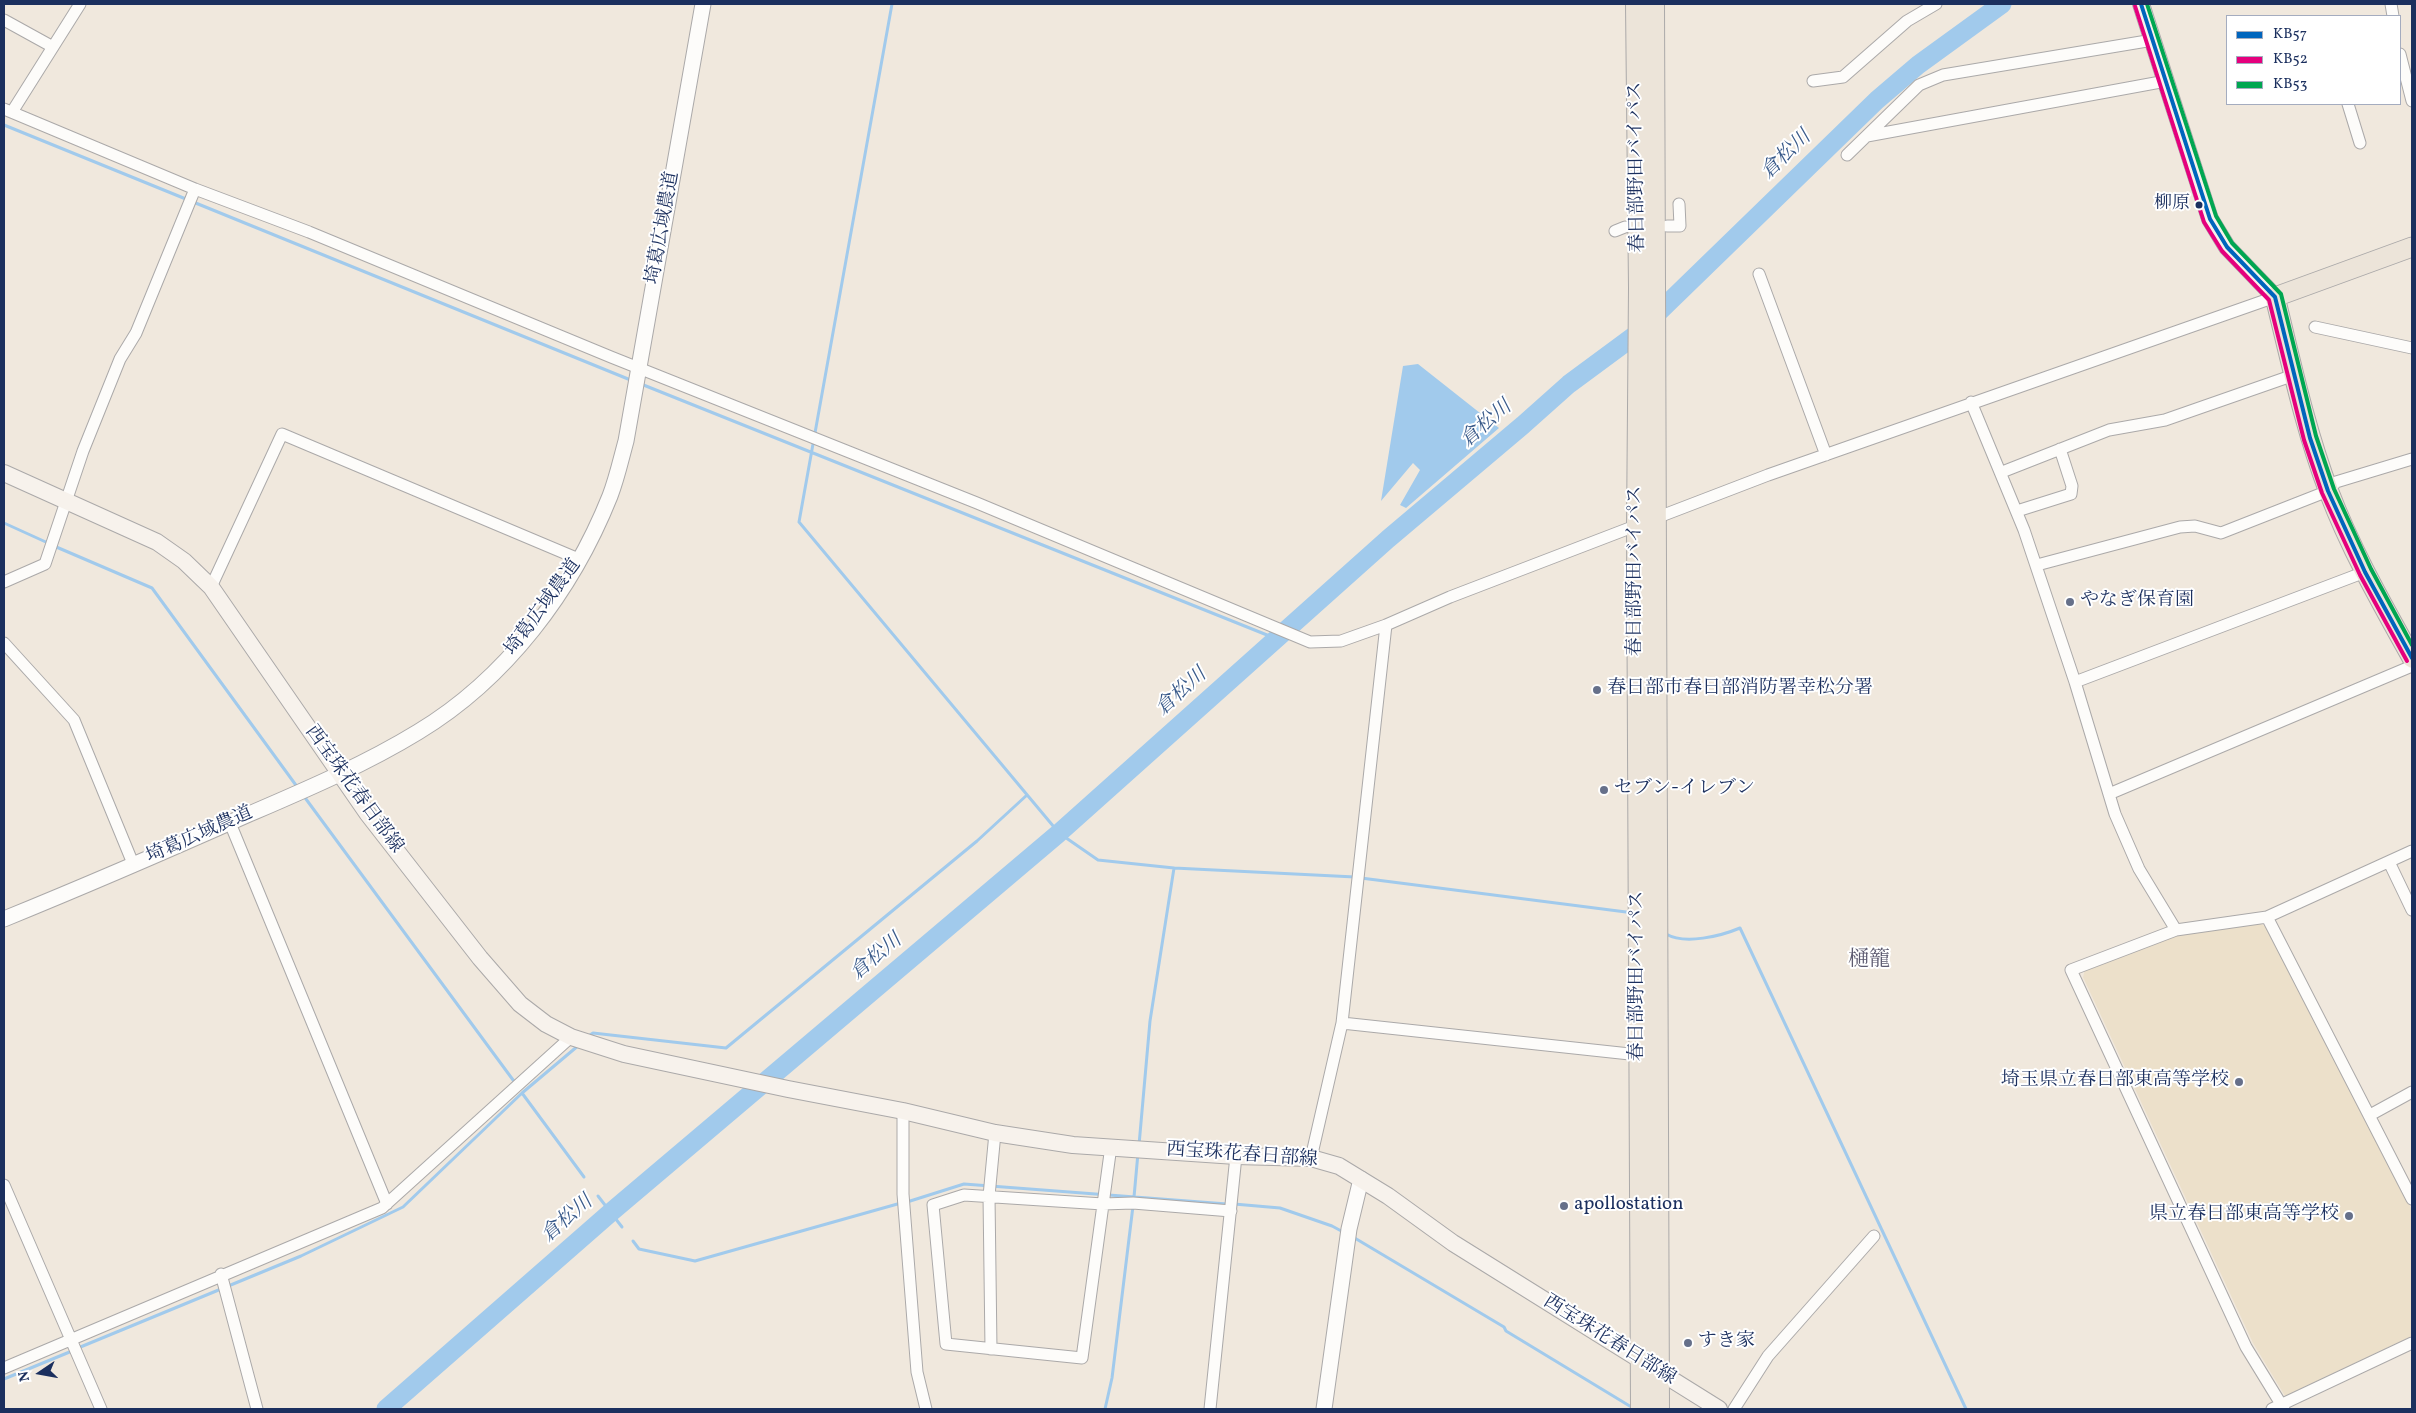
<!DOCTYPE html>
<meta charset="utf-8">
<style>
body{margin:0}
#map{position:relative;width:2416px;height:1413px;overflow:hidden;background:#f0e8dd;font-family:Vollkorn,serif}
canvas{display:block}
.frame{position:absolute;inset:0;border:5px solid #1b2f5e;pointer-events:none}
.legend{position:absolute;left:2226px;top:15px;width:175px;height:90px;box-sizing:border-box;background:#fff;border:1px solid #a4acbf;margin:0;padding:6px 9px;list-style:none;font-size:15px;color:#1b2f5e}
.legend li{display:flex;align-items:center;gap:10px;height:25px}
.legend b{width:25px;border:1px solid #a4acbf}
.north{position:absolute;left:15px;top:1348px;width:50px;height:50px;-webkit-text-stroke:4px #fff;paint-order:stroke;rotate:258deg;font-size:14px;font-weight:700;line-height:20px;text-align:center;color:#1b2f5e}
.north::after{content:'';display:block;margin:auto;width:18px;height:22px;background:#1b2f5e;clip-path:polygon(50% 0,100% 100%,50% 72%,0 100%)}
</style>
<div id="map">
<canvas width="2416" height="1413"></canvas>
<div class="frame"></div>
<ul class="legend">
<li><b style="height:6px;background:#0065bd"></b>KB57</li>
<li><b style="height:6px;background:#e5007d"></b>KB52</li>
<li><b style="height:6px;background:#00a651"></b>KB53</li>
</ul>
<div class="north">N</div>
</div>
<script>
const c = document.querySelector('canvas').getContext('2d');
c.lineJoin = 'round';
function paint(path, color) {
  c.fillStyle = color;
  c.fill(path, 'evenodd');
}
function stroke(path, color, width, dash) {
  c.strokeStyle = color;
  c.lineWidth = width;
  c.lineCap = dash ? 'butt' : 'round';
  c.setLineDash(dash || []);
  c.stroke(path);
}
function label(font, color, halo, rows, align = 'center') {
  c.font = font + ' Vollkorn,"Noto Serif JP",serif';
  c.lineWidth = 4;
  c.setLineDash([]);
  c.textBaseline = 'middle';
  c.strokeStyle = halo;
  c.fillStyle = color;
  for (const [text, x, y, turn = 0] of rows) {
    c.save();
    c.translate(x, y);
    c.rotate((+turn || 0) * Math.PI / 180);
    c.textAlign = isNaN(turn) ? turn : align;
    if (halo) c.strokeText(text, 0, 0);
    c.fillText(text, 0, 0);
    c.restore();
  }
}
paint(new Path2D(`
 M 2258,923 L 2267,927 L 2412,1210 L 2412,1336 L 2285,1396 L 2253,1343 L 2083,977 L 2085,970 L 2179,935 Z`), '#ece0ca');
paint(new Path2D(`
 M 1418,364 L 1499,428 L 1406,508 L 1400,505 L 1420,470 L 1413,463 L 1381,501 L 1403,366 Z`), '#a1caec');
stroke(new Path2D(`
 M 892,4 L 799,522 L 1059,833 L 1098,860 L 1174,868 L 1355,877
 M 4,125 L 633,381
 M 641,384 L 1277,639
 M 4,523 L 48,543
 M 54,546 L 152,588 L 298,788
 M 303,795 L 516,1084
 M 1361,878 L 1626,912 L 1632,915
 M 1666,934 C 1685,945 1721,936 1740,928 L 1966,1409
 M 587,1037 L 593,1033 L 726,1048 L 977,841 L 1027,795
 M 522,1093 L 584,1177
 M 1139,1145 L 1150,1021 L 1174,868
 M 598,1196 L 622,1227
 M 1134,1197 L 1138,1153
 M 907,1202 L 964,1184 L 1227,1204
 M 1234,1204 L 1280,1208 L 1332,1226 L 1345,1233
 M 1353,1237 L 1504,1327 L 1506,1331 L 1633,1408
 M 633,1241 L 639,1249 L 695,1261 L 901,1203
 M 78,1348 L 301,1256 L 403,1207 L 522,1093 L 579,1045
 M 4,1379 L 72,1351
 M 1105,1409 L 1112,1378 L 1133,1206`), '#a1caec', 3);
stroke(new Path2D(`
 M 386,1409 L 610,1213 L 1059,833 L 1388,539 L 1523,425 L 1569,384 L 1634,336 L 1877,100 L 1918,65 L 2002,4`), '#a1caec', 19);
const minor = new Path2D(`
 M 2391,4 L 2393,16
 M 4,20 L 53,47
 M 2400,54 L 2412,101
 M 1813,81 L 1843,77 L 1907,21 L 1936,4
 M 2348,104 L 2360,143
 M 4,109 L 195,189 L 309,232 L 611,357 L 977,503 L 1310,642 L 1341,641 L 1386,625 L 1450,597 L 1768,475 L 2275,297
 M 12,112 L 80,4
 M 1867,136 L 2166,81
 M 1847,155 L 1919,85 L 1943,75 L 2153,40
 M 1667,226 L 1680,226 L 1679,204
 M 1615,231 L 1625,227
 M 1759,274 L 1826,455
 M 2315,327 L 2412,348
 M 1971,402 L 2024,530 L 2075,682 L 2115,814 L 2139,869 L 2176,930
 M 2002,472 L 2109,430 L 2165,420 L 2294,375
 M 2017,511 L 2071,494 L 2072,486 L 2060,449
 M 2037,565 L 2180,527 L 2195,526 L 2221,533 L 2328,491 L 2336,482 L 2412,459
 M 4,582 L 45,564 L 83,451 L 120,359 L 136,333 L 195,189
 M 211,587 L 282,434 L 581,560
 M 4,643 L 74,720 L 134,866
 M 2075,682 L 2365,572
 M 2109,794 L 2412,666
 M 230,823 L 387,1204
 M 2389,862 L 2412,910
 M 2267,917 L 2412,1199
 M 1342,1023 L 1639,1055
 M 903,1111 L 903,1194 L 917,1372 L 926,1409
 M 2370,1115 L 2412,1092
 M 1111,1146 L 1082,1358 L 946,1344 L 933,1205 L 964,1195 L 1103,1204 L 1133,1203 L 1231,1211
 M 1311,1158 L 1342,1023 L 1386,625
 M 4,1185 L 101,1409
 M 221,1274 L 257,1409
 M 991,1349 L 989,1196 L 995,1133
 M 4,1368 L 382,1208 L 571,1037
 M 1210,1409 L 1236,1156
 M 1734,1409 L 1768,1356 L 1874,1236
 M 2272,1409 L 2412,1343
 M 2284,1409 L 2246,1347 L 2071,970 L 2176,930 L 2267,917 L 2412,851`);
const tertiary = new Path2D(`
 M 4,919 C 85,886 166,851 247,815 C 305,790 364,765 418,732 C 506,679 572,591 610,496 C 617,478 621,459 626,441 L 703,4
 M 1324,1409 L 1349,1229 L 1361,1179`);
const secondary = new Path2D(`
 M 2141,4 L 2210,219 L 2227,247 L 2275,297
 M 4,473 L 157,542 L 184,561 L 211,587 L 367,813 L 480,958 L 520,1004 L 546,1024 L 571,1037 L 624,1054 L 788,1089 L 903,1111 L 995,1133 L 1073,1145 L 1236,1156 L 1311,1158 L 1339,1166 L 1388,1196 L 1453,1243 L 1719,1409`);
const primary = new Path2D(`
 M 2412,247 L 2275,297 C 2291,362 2305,429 2329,492 C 2351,550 2382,604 2412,658`);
const trunk = new Path2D(`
 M 1636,4 L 1639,288 L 1637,527 L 1641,1409
 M 1654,4 L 1659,1409`);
stroke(minor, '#aba9a9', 13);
stroke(tertiary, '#aba9a9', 17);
stroke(secondary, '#aba9a9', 18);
stroke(primary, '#aba9a9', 21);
stroke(trunk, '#aba9a9', 22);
stroke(minor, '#fdfcfa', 11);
stroke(tertiary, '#fdfcfa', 15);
stroke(secondary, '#f7f2ec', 16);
stroke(primary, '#ece4d9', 19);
stroke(trunk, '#ece4d9', 20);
stroke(new Path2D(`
 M 2141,4 L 2210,219 L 2227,247 L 2275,297 L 2310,438 L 2328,491 L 2365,572 L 2412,658`), '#0065bd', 4);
stroke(new Path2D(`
 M 2135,6 L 2204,222 L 2222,251 L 2269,300 L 2304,440 L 2322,493 L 2360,575 L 2407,661`), '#e5007d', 4);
stroke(new Path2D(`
 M 2147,4 L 2216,216 L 2232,243 L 2281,294 L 2316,436 L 2334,489 L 2371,569 L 2412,645`), '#00a651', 4);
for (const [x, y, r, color] of [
 [2199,205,4.5,"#1b2f5e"],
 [2070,602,5,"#66708a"],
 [1597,690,5,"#66708a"],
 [1604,790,5,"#66708a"],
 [2239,1082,5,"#66708a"],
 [1564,1206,5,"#66708a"],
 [2349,1216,5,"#66708a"],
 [1688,1343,5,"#66708a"]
]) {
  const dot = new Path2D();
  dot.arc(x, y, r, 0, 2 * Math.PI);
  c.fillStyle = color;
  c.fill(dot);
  stroke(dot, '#fff', 2);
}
label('18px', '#1b2f5e', '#fff', [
 ["柳原",2190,205]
], 'right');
label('19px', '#1b2f5e', '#fff', [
 ["春日部野田バイパス",1638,167,-91],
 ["埼葛広域農道",664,228,-80],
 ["春日部野田バイパス",1637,571,-90],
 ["埼葛広域農道",544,608,-54],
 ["西宝珠花春日部線",353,790,54],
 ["埼葛広域農道",200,836,-24],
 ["春日部野田バイパス",1639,976,-90],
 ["西宝珠花春日部線",1242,1156,4],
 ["西宝珠花春日部線",1609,1341,32]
]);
label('19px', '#1b2f5e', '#fff', [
 ["やなぎ保育園",2080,602],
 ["春日部市春日部消防署幸松分署",1607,690],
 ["セブン-イレブン",1614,790],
 ["埼玉県立春日部東高等学校",2229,1082,"right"],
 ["apollostation",1574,1206],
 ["県立春日部東高等学校",2339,1216,"right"],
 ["すき家",1698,1343]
], 'left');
label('italic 20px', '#395a8a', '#fff', [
 ["倉松川",1787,156,-44],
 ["倉松川",1487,425,-41],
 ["倉松川",1182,693,-42],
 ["倉松川",877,958,-40],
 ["倉松川",568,1220,-41]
]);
label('21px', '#5d5b70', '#fff', [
 ["樋籠",1869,961]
]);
</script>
